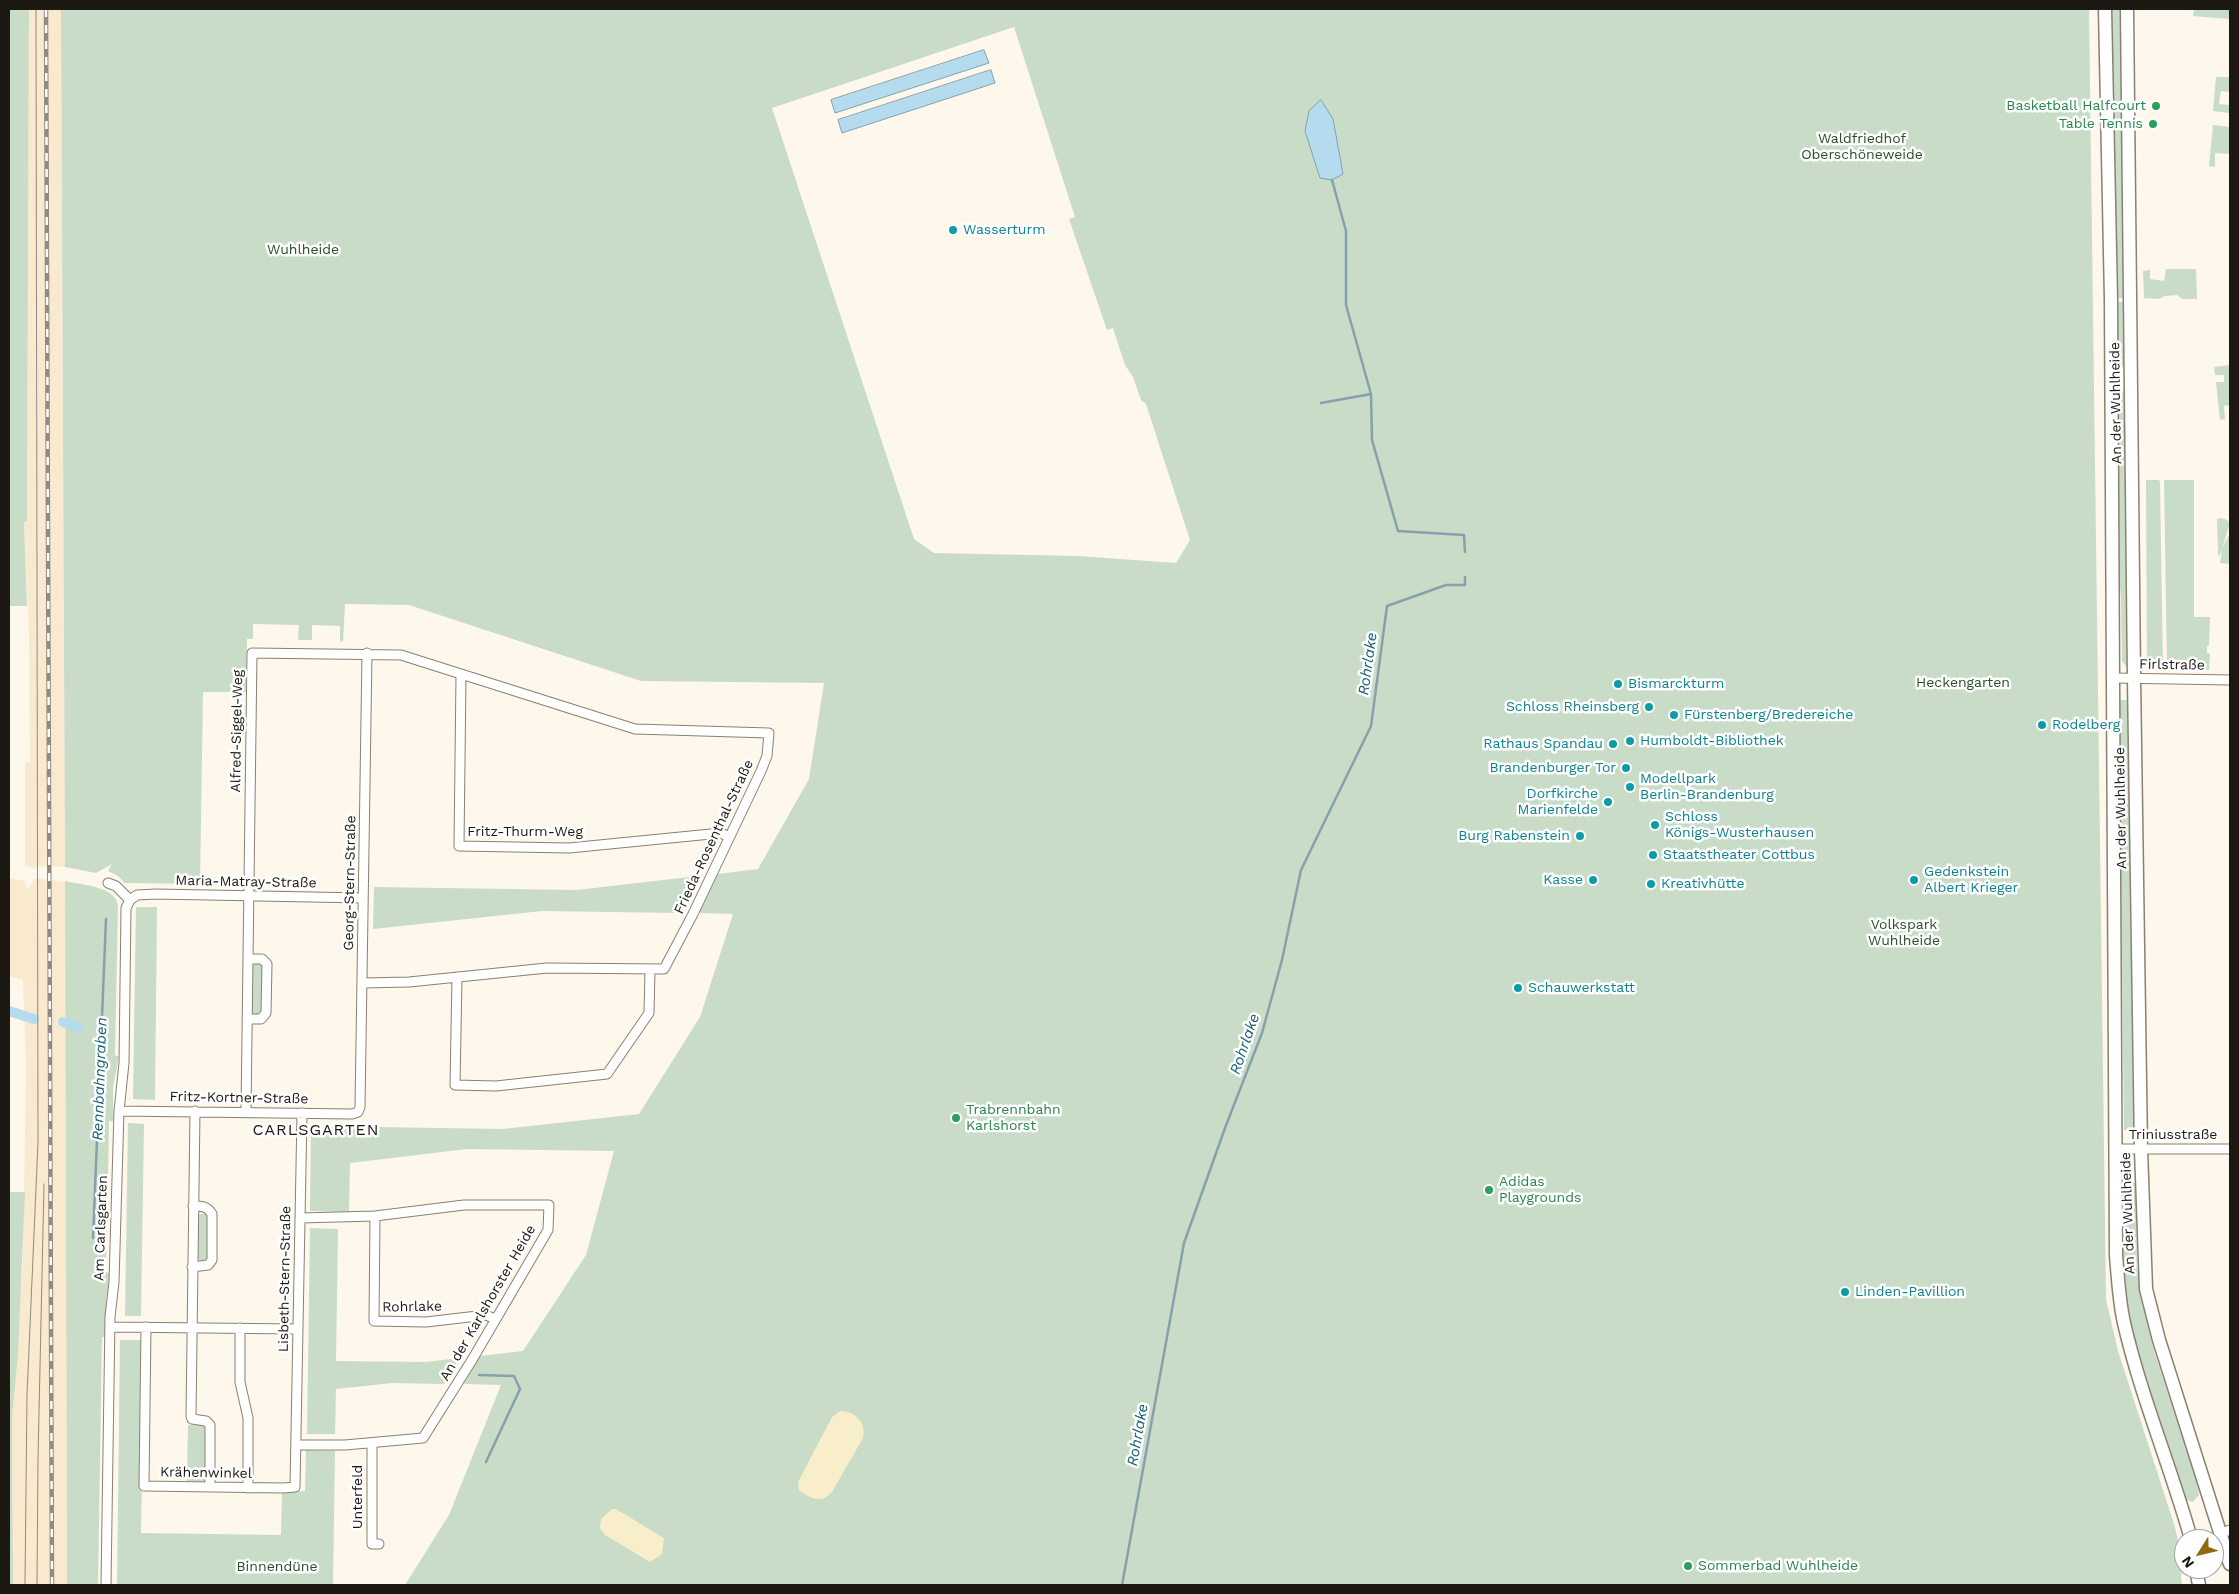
<!DOCTYPE html>
<meta charset="utf-8">
<style>
body{margin:0}
#map{position:relative;width:2239px;height:1594px;overflow:hidden;background:#fef7eb;font-family:"Work Sans",sans-serif}
canvas{display:block}
.frame{position:absolute;inset:0;border:10px solid #1c1812;pointer-events:none}
.north{position:absolute;left:2174px;top:1529px;width:50px;height:50px;box-sizing:border-box;background:#fff;border:1px solid #a4a3a0;border-radius:50%;rotate:234deg;font-size:14px;font-weight:700;line-height:20px;text-align:center;color:#1c1812}
.north::after{content:'';display:block;margin:auto;width:18px;height:22px;background:#916710;clip-path:polygon(50% 0,100% 100%,50% 72%,0 100%)}
</style>
<div id="map">
<canvas width="2239" height="1594"></canvas>
<div class="frame"></div>
<div class="north">N</div>
</div>
<script>
const c = document.querySelector('canvas').getContext('2d');
c.lineJoin = 'round';
function paint(path, color) {
  c.fillStyle = color;
  c.fill(path, 'evenodd');
}
function stroke(path, color, width, dash) {
  c.strokeStyle = color;
  c.lineWidth = width;
  c.lineCap = dash ? 'butt' : 'round';
  c.setLineDash(dash || []);
  c.stroke(path);
}
function label(font, color, halo, rows, align = 'center') {
  c.font = font + ' "Work Sans",sans-serif';
  c.lineWidth = 5;
  c.setLineDash([]);
  c.textBaseline = 'middle';
  c.strokeStyle = halo;
  c.fillStyle = color;
  for (const [text, x, y, turn = 0] of rows) {
    c.save();
    c.translate(x, y);
    c.rotate((+turn || 0) * Math.PI / 180);
    c.textAlign = isNaN(turn) ? turn : align;
    if (halo) c.strokeText(text, 0, 0);
    c.fillText(text, 0, 0);
    c.restore();
  }
}
paint(new Path2D(`
 M 29,9 L 61,9 L 65,867 L 39,866 L 35,869 L 25,865 L 25,762 L 30,762 L 29,633 L 24,521 L 27,521 Z
 M 9,878 L 25,881 L 25,887 L 29,888 L 35,878 L 65,882 L 67,1585 L 13,1585 L 12,1418 L 23,1257 L 26,1068 L 23,980 L 9,976 Z`), '#f9e9cf');
paint(new Path2D(`
 M 9,9 L 29,9 L 27,521 L 24,522 L 27,606 L 9,606 Z
 M 61,9 L 2089,9 L 2106,1299 L 2118,1351 L 2174,1524 L 2183,1561 L 2181,1576 L 2182,1585 L 405,1585 L 449,1515 L 501,1385 L 464,1384 L 480,1356 L 523,1351 L 586,1255 L 614,1151 L 467,1149 L 350,1163 L 349,1212 L 310,1211 L 311,1126 L 503,1129 L 639,1114 L 700,1017 L 733,914 L 699,913 L 718,874 L 758,869 L 809,779 L 824,683 L 641,681 L 409,605 L 345,604 L 343,642 L 340,641 L 340,626 L 312,625 L 312,640 L 298,640 L 299,625 L 253,624 L 253,639 L 247,639 L 246,692 L 203,692 L 200,884 L 125,883 L 118,876 L 108,871 L 112,864 L 96,873 L 65,867 ZM 1014,27 L 1075,217 L 1069,219 L 1107,330 L 1113,328 L 1125,365 L 1133,377 L 1141,400 L 1146,404 L 1190,540 L 1176,563 L 1078,556 L 934,553 L 914,539 L 772,108 Z
 M 2110,9 L 2121,9 L 2125,298 L 2114,298 Z
 M 2194,9 L 2230,9 L 2230,19 L 2193,16 Z
 M 2216,77 L 2230,77 L 2230,92 L 2221,91 L 2219,104 L 2229,105 L 2229,113 L 2213,111 Z
 M 2213,125 L 2230,127 L 2230,154 L 2215,153 L 2215,167 L 2209,166 Z
 M 2166,269 L 2196,269 L 2197,299 L 2182,299 L 2177,295 L 2165,296 L 2159,299 L 2144,298 L 2143,271 L 2150,270 L 2150,279 L 2164,281 Z
 M 2114,301 L 2124,302 L 2125,364 L 2120,370 L 2115,368 Z
 M 2230,365 L 2230,405 L 2224,406 L 2225,419 L 2220,420 L 2216,382 L 2224,382 L 2224,375 L 2215,375 L 2214,367 Z
 M 2118,387 L 2124,392 L 2125,396 L 2129,665 L 2126,666 L 2122,661 L 2121,599 L 2117,556 Z
 M 2146,480 L 2159,480 L 2160,482 L 2163,669 L 2147,669 Z
 M 2164,480 L 2194,480 L 2194,617 L 2210,617 L 2209,645 L 2207,646 L 2207,653 L 2210,654 L 2209,670 L 2168,669 L 2167,667 Z
 M 2221,518 L 2227,520 L 2230,524 L 2222,548 L 2230,533 L 2230,564 L 2220,563 L 2222,550 L 2219,556 L 2218,555 L 2217,519 Z
 M 2119,700 L 2129,700 L 2135,1130 L 2124,1130 Z
 M 698,876 L 681,913 L 542,911 L 373,929 L 374,887 L 577,890 Z
 M 65,881 C 81,885 115,886 118,905 L 115,1055 L 119,1057 L 113,1087 L 113,1121 L 109,1121 L 106,1272 L 111,1274 L 106,1300 L 106,1337 L 102,1337 L 98,1585 L 67,1585 Z
 M 136,907 L 157,907 L 155,1100 L 133,1099 Z
 M 252,963 L 262,963 L 262,1016 L 252,1016 Z
 M 128,1123 L 144,1124 L 141,1316 L 125,1316 Z
 M 2131,1178 L 2136,1185 L 2137,1267 L 2143,1305 L 2154,1351 L 2196,1479 L 2199,1495 L 2193,1502 L 2186,1500 C 2170,1456 2155,1411 2142,1366 C 2137,1350 2130,1334 2128,1318 C 2119,1273 2125,1227 2125,1181 Z
 M 9,1192 L 25,1192 L 18,1353 L 12,1418 L 13,1585 L 9,1585 Z
 M 197,1214 L 209,1214 L 209,1260 L 196,1260 Z
 M 310,1228 L 338,1229 L 336,1361 L 426,1362 L 459,1358 L 444,1384 L 392,1383 L 336,1389 L 335,1434 L 307,1434 Z
 M 120,1340 L 144,1340 L 141,1533 L 281,1535 L 282,1492 L 305,1491 L 306,1450 L 335,1451 L 333,1585 L 117,1585 Z
 M 188,1425 L 206,1425 L 205,1482 L 187,1481 Z`), '#c9dcc8');
paint(new Path2D(`
 M 840,1411 C 855,1411 867,1423 863,1438 L 832,1492 C 821,1504 811,1499 799,1490 L 798,1482 L 832,1417 Z
 M 612,1509 L 616,1509 L 664,1538 L 662,1554 L 650,1562 L 605,1535 L 600,1528 L 601,1519 Z`), '#f8eec9');
const water = new Path2D(`
 M 984,50 L 989,63 L 835,113 L 831,100 Z
 M 991,70 L 995,83 L 842,133 L 838,120 Z
 M 1321,100 L 1333,119 L 1343,174 L 1332,180 L 1320,178 L 1305,131 L 1309,111 Z`);
paint(water, '#b4dcee');
stroke(water, '#86a1ac', 1);
stroke(new Path2D(`
 M 1332,180 L 1346,231 L 1346,305 L 1371,394
 M 1321,403 L 1371,394 L 1372,440 L 1398,531 L 1464,535 L 1465,552
 M 93,1238 L 106,919
 M 479,1375 L 514,1376 L 520,1389 L 486,1462
 M 1122,1585 L 1184,1243 L 1225,1128 L 1262,1033 L 1282,960 L 1301,870 L 1371,726 L 1387,606 L 1446,585 L 1465,585 L 1465,577`), '#86a1ac', 2.5);
stroke(new Path2D(`
 M 9,1011 L 34,1019
 M 63,1022 L 79,1027`), '#b4dcee', 10);
const street = new Path2D(`
 M 461,675 L 459,846 L 569,848 L 721,833 L 729,837
 M 2114,678 L 2230,680
 M 130,900 L 137,895 L 156,894 L 363,898
 M 457,977 L 455,1085 L 496,1086 L 607,1074 L 649,1013 L 650,970
 M 247,1019 L 261,1019 L 266,1013 L 267,964 L 262,959 L 248,959
 M 119,1111 L 352,1114 L 358,1112 L 360,1107 L 367,653
 M 195,1111 L 191,1416 L 192,1419 L 206,1421 L 210,1425 L 210,1487
 M 246,1111 L 252,653 L 401,655 L 635,729 L 769,733 L 767,756 L 761,771 L 693,914 L 664,969 L 547,968 L 409,982 L 362,983
 M 2116,1149 L 2230,1149
 M 375,1216 L 374,1321 L 426,1322 L 486,1315 L 495,1319
 M 192,1267 L 208,1265 L 212,1260 L 212,1214 C 207,1206 202,1206 193,1206
 M 110,1327 L 298,1329
 M 146,1327 L 144,1486 L 283,1488 L 295,1487 L 302,1113
 M 240,1328 L 240,1382 L 248,1418 L 248,1488
 M 372,1443 L 372,1544 L 379,1544
 M 296,1445 L 345,1445 L 423,1438 L 472,1360 L 548,1230 L 549,1205 L 464,1205 L 375,1216 L 300,1218
 M 2222,1533 L 2230,1530
 M 106,1585 L 110,1317 L 114,1282 L 119,1111 L 124,1063 L 126,908 L 130,900 L 116,886 L 108,883`);
const secondary = new Path2D(`
 M 2105,9 L 2111,300 L 2116,1255 C 2118,1278 2119,1301 2124,1323 C 2141,1397 2171,1467 2191,1539
 M 2127,9 L 2134,678 L 2141,1149 L 2146,1289 L 2159,1340 L 2230,1564
 M 2196,1569 L 2199,1585`);
stroke(street, '#8b806f', 11);
stroke(secondary, '#8b806f', 15);
stroke(street, '#fff', 9);
stroke(secondary, '#fff', 12);
stroke(new Path2D(`
 M 25,1585 L 27,1395 L 38,1142 L 36,9
 M 37,1585 L 38,1458 L 44,1184`), '#908a81', 1);
const rail = new Path2D(`
 M 46,9 L 52,1585`);
stroke(rail, '#908a81', 4.5);
stroke(rail, '#fff', 2.5, [8]);
for (const [x, y, r, color] of [
 [2156,106,5,"#2e9e5b"],
 [2153,124,5,"#2e9e5b"],
 [953,230,5,"#0f9aa8"],
 [1618,684,5,"#0f9aa8"],
 [1649,707,5,"#0f9aa8"],
 [1674,715,5,"#0f9aa8"],
 [2042,725,5,"#0f9aa8"],
 [1630,741,5,"#0f9aa8"],
 [1613,744,5,"#0f9aa8"],
 [1626,768,5,"#0f9aa8"],
 [1630,787,5,"#0f9aa8"],
 [1608,802,5,"#0f9aa8"],
 [1655,825,5,"#0f9aa8"],
 [1580,836,5,"#0f9aa8"],
 [1653,855,5,"#0f9aa8"],
 [1593,880,5,"#0f9aa8"],
 [1914,880,5,"#0f9aa8"],
 [1651,884,5,"#0f9aa8"],
 [1518,988,5,"#0f9aa8"],
 [956,1118,5,"#2e9e5b"],
 [1489,1190,5,"#2e9e5b"],
 [1845,1292,5,"#0f9aa8"],
 [1688,1566,5,"#2e9e5b"]
]) {
  const dot = new Path2D();
  dot.arc(x, y, r, 0, 2 * Math.PI);
  c.fillStyle = color;
  c.fill(dot);
  stroke(dot, '#fff', 2);
}
label('14px', '#27864d', '#fff', [
 ["Basketball Halfcourt",2146,106,"right"],
 ["Table Tennis",2143,124,"right"],
 ["Trabrennbahn",966,1110],
 ["Karlshorst",966,1126],
 ["Adidas",1499,1182],
 ["Playgrounds",1499,1198],
 ["Sommerbad Wuhlheide",1698,1566]
], 'left');
label('14px', '#284f28', '#fff', [
 ["Waldfriedhof",1862,139],
 ["Oberschöneweide",1862,155],
 ["Wuhlheide",303,250],
 ["Heckengarten",1963,683],
 ["Volkspark",1904,925],
 ["Wuhlheide",1904,941],
 ["Binnendüne",277,1567]
]);
label('14px', '#0d838f', '#fff', [
 ["Wasserturm",963,230],
 ["Bismarckturm",1628,684],
 ["Schloss Rheinsberg",1639,707,"right"],
 ["Fürstenberg/Bredereiche",1684,715],
 ["Rodelberg",2052,725],
 ["Humboldt-Bibliothek",1640,741],
 ["Rathaus Spandau",1603,744,"right"],
 ["Brandenburger Tor",1616,768,"right"],
 ["Modellpark",1640,779],
 ["Berlin-Brandenburg",1640,795],
 ["Dorfkirche",1598,794,"right"],
 ["Marienfelde",1598,810,"right"],
 ["Schloss",1665,817],
 ["Königs-Wusterhausen",1665,833],
 ["Burg Rabenstein",1570,836,"right"],
 ["Staatstheater Cottbus",1663,855],
 ["Gedenkstein",1924,872],
 ["Albert Krieger",1924,888],
 ["Kasse",1583,880,"right"],
 ["Kreativhütte",1661,884],
 ["Schauwerkstatt",1528,988],
 ["Linden-Pavillion",1855,1292]
], 'left');
label('14px', '#1c1812', '#fff', [
 ["An der Wuhlheide",2116,403,-91],
 ["Firlstraße",2172,665,1],
 ["Alfred-Siggel-Weg",237,731,-89],
 ["An der Wuhlheide",2121,808,-91],
 ["Fritz-Thurm-Weg",525,832],
 ["Frieda-Rosenthal-Straße",714,837,-65],
 ["Maria-Matray-Straße",246,882,1],
 ["Georg-Stern-Straße",350,883,-89],
 ["Fritz-Kortner-Straße",239,1098,1],
 ["Triniusstraße",2173,1135],
 ["An der Wuhlheide",2128,1213,-92],
 ["Am Carlsgarten",101,1228,-88],
 ["Lisbeth-Stern-Straße",285,1279,-89],
 ["An der Karlshorster Heide",488,1303,-60],
 ["Rohrlake",412,1307,-1],
 ["Krähenwinkel",206,1473,1],
 ["Unterfeld",358,1497,-90]
]);
label('italic 15px', '#145c76', '#fff', [
 ["Rohrlake",1368,664,-82],
 ["Rohrlake",1245,1044,-71],
 ["Rennbahngraben",100,1079,-88],
 ["Rohrlake",1138,1435,-80]
]);
c.letterSpacing = '1px';
label('16px', '#1c1812', '#fff', [
 ["CARLSGARTEN",316,1130]
]);
c.letterSpacing = '0px';
</script>
